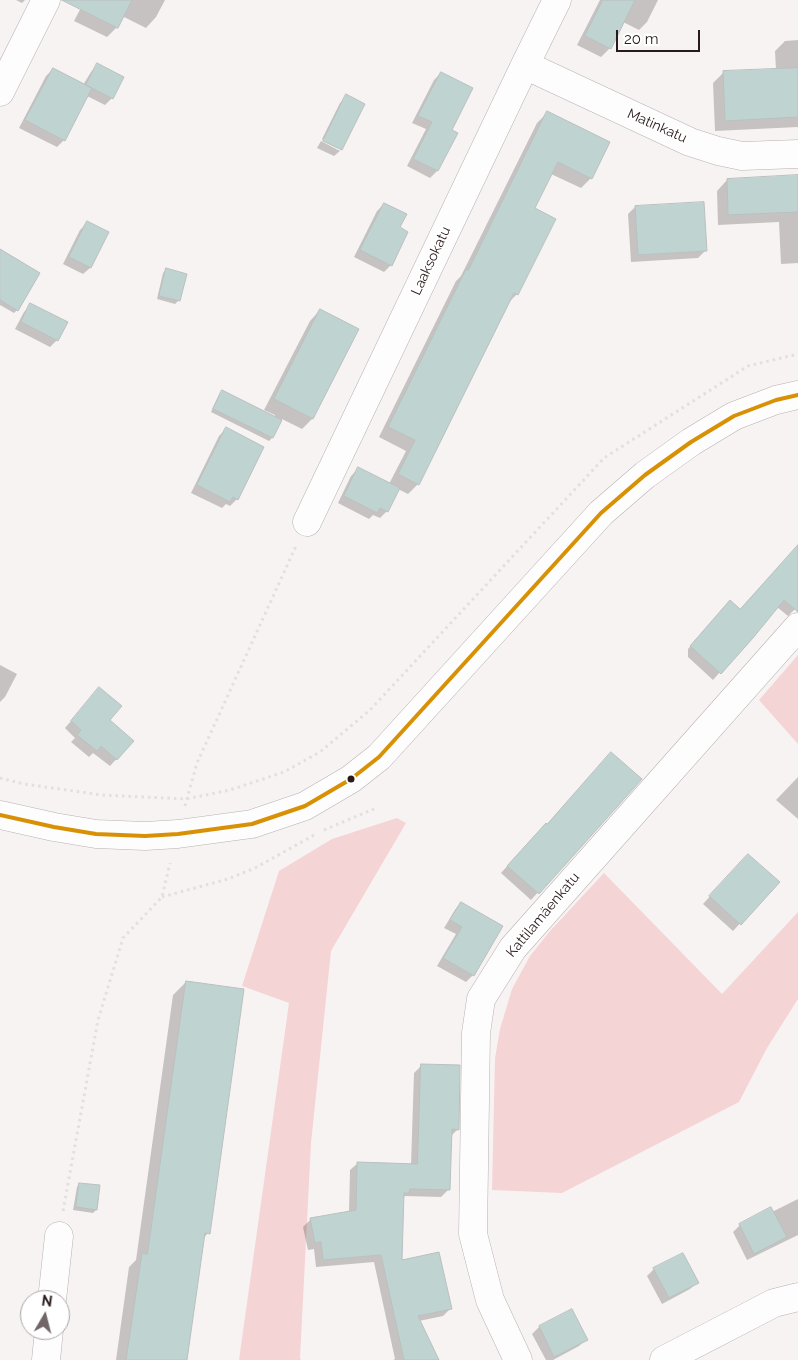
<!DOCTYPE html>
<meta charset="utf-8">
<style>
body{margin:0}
#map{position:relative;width:798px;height:1360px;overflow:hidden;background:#f8f3f3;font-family:Raleway,sans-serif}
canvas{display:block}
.north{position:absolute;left:20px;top:1290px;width:50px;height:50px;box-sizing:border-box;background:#fff;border:1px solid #a9a3a4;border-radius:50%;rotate:8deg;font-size:14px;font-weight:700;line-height:20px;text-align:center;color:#291a1b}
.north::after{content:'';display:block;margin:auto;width:18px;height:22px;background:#716667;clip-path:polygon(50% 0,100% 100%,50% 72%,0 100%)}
.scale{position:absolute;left:616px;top:30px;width:84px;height:22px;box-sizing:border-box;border:2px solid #291a1b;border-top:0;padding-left:6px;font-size:15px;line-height:18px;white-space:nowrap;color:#291a1b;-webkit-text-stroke:4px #fff;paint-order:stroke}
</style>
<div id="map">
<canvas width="798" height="1360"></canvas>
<div class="north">N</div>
<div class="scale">20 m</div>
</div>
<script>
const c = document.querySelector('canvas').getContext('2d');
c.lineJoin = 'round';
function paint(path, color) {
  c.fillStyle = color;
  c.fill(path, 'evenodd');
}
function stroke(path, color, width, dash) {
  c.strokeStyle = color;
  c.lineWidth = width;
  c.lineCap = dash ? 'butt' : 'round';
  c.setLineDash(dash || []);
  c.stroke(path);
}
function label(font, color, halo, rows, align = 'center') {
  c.font = font + ' Raleway,sans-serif';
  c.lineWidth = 4;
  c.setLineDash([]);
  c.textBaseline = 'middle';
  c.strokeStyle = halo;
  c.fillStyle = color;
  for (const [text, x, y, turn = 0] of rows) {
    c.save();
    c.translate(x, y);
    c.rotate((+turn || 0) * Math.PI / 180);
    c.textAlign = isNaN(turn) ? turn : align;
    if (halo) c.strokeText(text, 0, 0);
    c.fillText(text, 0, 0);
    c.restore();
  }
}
paint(new Path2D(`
 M 798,655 L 798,744 L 759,700 Z
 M 397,818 L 406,823 L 331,951 L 311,1143 L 300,1358 L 301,1360 L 239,1360 L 289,1003 L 242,986 L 279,871 L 332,839 Z
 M 604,873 L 722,994 L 798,912 L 798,999 L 767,1048 L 739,1102 L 562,1193 L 492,1190 L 495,1058 L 500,1029 L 512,989 L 530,956 L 550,931 Z`), '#f5d4d5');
paint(new Path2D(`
 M 16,0 L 25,0 L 22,3 Z
 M 85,0 L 165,0 L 156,17 L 146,28 L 122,16 L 117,27 L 107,37 L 74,21 Z
 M 600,0 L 658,0 L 647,22 L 639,30 L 623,22 L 610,48 L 601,57 L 577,45 Z
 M 798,40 L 798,127 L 715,131 L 713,83 L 723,73 L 776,70 L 775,51 L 785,41 Z
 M 98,65 L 112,98 L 105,105 L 87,96 L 64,140 L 57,147 L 19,128 L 46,76 L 53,69 L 83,85 L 91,72 Z
 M 441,73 L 450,131 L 456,134 L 437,171 L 430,178 L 407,166 L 426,129 L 412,123 L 434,80 Z
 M 347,96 L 341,150 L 340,150 L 340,148 L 322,139 L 340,103 Z
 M 548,112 L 591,178 L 581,188 L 551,174 L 533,209 L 517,294 L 508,303 L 418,484 L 408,494 L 398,489 L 387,511 L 380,518 L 373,515 L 369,519 L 338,503 L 351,476 L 358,469 L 389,484 L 406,451 L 379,437 L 456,281 L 461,276 L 537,123 Z
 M 321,141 L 340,151 L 334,156 L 317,148 Z
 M 798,177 L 798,263 L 781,264 L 779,222 L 718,225 L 717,191 L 727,180 Z
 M 384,204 L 398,228 L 391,265 L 384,272 L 354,257 L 377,211 Z
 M 635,207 L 705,251 L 698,258 L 631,262 L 628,214 Z
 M 87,223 L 90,268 L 83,274 L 63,264 L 80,230 Z
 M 167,269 L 185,275 L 178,301 L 175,304 L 157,299 L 163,273 Z
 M 0,284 L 17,310 L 14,313 L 0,305 Z
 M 31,305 L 57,340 L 50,347 L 15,329 L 24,312 Z
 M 320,310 L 358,330 L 312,419 L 302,429 L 282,419 L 272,438 L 269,441 L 211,412 L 219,395 L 223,392 L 274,418 L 275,415 L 264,410 L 310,321 Z
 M 226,429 L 263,447 L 237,499 L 230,506 L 226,504 L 222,508 L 191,493 L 219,436 Z
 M 798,546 L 798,606 L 788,616 L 777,607 L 713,680 L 688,657 L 688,649 L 724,609 L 740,611 Z
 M 0,665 L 17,674 L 5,697 L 0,702 Z
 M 99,688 L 108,720 L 133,741 L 110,766 L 93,753 L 89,757 L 71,742 L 75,738 L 65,728 Z
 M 798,777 L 798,819 L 776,800 Z
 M 640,779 L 531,900 L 501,873 L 539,831 Z
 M 741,862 L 778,882 L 733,931 L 703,904 Z
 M 461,903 L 501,926 L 473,975 L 466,982 L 437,966 L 456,934 L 444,928 L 455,910 Z
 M 186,982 L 208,1233 L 203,1239 L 186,1360 L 116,1360 L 129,1267 L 136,1260 L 173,995 Z
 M 421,1066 L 458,1129 L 451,1136 L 449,1189 L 441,1197 L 405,1196 L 403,1198 L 401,1262 L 450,1309 L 443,1316 L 419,1321 L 438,1360 L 393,1360 L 395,1359 L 374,1262 L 316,1267 L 314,1249 L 308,1250 L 303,1227 L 311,1219 L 349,1212 L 350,1170 L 358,1163 L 411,1165 L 414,1073 Z
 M 80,1184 L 96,1210 L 93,1213 L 73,1210 L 77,1187 Z
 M 798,1199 L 798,1235 L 747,1260 L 733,1232 L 740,1225 L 771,1209 L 772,1212 Z
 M 654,1269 L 697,1282 L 690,1289 L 662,1304 L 647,1276 Z
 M 571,1311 L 586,1339 L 579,1346 L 553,1360 L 546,1360 L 532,1334 L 539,1327 Z`), '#0003');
const building = new Path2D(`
 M 62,0 L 132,0 L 118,28 Z
 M 603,0 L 635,0 L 611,49 L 585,36 Z
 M 97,63 L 124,77 L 113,99 L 86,85 Z
 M 53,68 L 92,88 L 65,141 L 25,120 Z
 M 798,68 L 798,117 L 725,121 L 723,71 Z
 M 441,72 L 473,88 L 452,130 L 458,133 L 438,171 L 413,159 L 432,122 L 418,116 Z
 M 346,94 L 365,104 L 342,150 L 323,141 Z
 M 547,111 L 610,142 L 592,179 L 558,162 L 535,208 L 556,219 L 518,295 L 514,293 L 419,485 L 398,474 L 415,440 L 388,427 L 466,269 L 468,270 Z
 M 798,175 L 798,212 L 728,215 L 727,179 Z
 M 704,202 L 707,251 L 638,255 L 635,206 Z
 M 384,203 L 407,214 L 400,227 L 408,232 L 392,266 L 360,250 Z
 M 87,221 L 109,232 L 91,268 L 69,257 Z
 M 0,249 L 40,273 L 18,311 L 0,300 Z
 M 166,268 L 187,274 L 180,301 L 159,296 Z
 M 30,303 L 68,322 L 58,341 L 21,322 Z
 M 320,309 L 359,329 L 313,419 L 274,399 Z
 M 222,390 L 282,420 L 273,438 L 213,409 Z
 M 226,427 L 264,447 L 238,500 L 233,497 L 230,502 L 197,485 Z
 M 358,467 L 400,488 L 388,512 L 380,508 L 377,513 L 344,496 Z
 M 798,545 L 798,612 L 784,600 L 753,638 L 721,674 L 690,646 L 730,600 L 740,609 Z
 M 99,687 L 122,706 L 110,720 L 134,741 L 117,760 L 101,746 L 97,751 L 77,735 L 81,730 L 71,721 Z
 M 611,752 L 642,779 L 539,894 L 507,866 L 546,823 L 547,824 Z
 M 748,854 L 780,882 L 741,925 L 709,896 Z
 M 461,902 L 503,926 L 474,976 L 443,958 L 462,927 L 450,920 Z
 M 186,981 L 244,989 L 210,1234 L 205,1233 L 187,1360 L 126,1360 L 142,1253 L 147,1254 Z
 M 421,1064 L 460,1065 L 459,1130 L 452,1129 L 450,1190 L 410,1189 L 409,1193 L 404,1193 L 402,1260 L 439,1252 L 452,1309 L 418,1316 L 439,1360 L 404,1360 L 381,1255 L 323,1260 L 321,1242 L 315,1243 L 310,1218 L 356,1210 L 357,1162 L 417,1164 Z
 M 79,1183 L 100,1185 L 97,1210 L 76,1207 Z
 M 771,1207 L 787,1237 L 754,1254 L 739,1224 Z
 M 683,1253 L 699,1283 L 669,1298 L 653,1268 Z
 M 572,1309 L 588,1340 L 554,1357 L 539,1326 Z`);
paint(building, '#bfd3d1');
stroke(building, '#b9c0bf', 1);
const street = new Path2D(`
 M 525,65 L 690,142 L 718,151 L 742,156 L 798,154
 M 0,92 L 46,0
 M 307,522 L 525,65 L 557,0
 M 52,1300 L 59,1236
 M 46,1360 L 49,1330
 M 518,1360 L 490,1300 L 473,1234 L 476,1033 L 481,999 L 513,948 L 798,627
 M 664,1360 L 774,1303 L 798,1297`);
const secondary = new Path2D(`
 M 0,815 L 54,827 L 96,834 L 145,836 L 178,834 L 252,824 L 305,806 L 351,779 L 379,757 L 601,513 L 645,475 L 691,442 L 734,416 L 776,400 L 798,395`);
stroke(street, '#bab0b0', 29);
stroke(secondary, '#bab0b0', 29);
stroke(new Path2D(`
 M 0,778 L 24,784 L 102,795 L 186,799 L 230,790 L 284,772 L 320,752 L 370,710 L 604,458 L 748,366 L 798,354
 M 185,806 L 197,763 L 296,546
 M 324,830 L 374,809
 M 162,897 L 228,879 L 255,868 L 316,834
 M 63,1211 L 98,1020 L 123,938 L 162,897 L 170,863`), '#e1dfdf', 3, [2.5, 4]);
stroke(street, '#fefdfd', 28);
stroke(secondary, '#fefdfd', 28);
stroke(new Path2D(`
 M 0,815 L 54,827 L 96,834 L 145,836 L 178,834 L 252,824 L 305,806 L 351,779 L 379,757 L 601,513 L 645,475 L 691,442 L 734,416 L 776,400 L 798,395`), '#d89104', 4);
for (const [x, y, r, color] of [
 [351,779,4.5,"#291a1b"]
]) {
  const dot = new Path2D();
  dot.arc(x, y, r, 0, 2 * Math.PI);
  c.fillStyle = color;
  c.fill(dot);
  stroke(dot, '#fff', 2);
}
label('14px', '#291a1b', '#fff', [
 ["Matinkatu",657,126,24],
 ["Laaksokatu",431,261,-65],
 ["Kattilamäenkatu",543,915,-50]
]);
</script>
